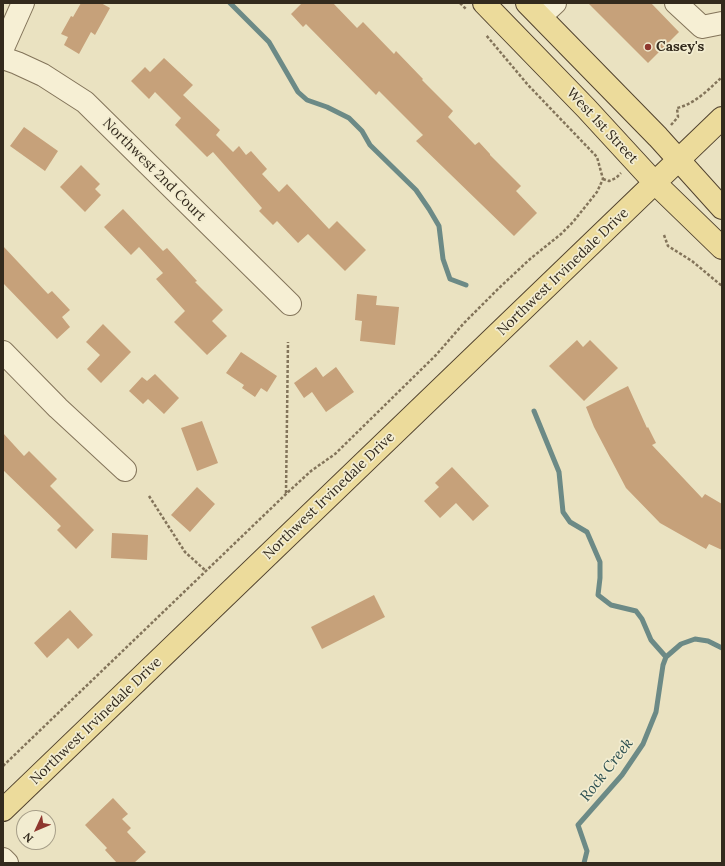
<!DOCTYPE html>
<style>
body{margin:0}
#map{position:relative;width:725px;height:866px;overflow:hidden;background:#eae2c1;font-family:Lora,serif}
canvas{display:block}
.frame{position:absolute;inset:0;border:4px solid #332a1d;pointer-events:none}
.north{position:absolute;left:16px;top:810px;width:40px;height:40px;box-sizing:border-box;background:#f2ecd0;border:1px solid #a69e88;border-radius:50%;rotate:226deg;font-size:11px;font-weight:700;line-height:16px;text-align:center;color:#332a1d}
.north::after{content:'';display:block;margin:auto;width:14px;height:18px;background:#8e372e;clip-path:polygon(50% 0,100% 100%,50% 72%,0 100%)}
</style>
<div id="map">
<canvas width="725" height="866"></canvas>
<div class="frame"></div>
<div class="north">N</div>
</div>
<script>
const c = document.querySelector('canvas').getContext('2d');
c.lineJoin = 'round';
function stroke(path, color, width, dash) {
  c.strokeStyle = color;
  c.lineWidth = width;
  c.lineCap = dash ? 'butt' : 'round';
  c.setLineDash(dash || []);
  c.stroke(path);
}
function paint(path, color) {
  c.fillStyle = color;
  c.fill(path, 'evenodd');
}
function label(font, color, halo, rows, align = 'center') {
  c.font = font + ' Lora,serif';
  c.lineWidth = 3.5;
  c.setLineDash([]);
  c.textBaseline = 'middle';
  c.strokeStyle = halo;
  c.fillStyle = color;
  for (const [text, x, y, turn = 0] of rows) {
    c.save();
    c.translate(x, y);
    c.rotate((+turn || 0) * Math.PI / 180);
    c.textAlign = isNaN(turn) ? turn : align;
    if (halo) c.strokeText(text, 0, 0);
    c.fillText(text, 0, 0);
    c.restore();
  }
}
stroke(new Path2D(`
 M 230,3 L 269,42 L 298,92 L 307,100 L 327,107 L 349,118 L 362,131 L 370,145 L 416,190 L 429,209 L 439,226 L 443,259 L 450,279 L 466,285
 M 534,411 L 559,472 L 563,512 L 570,522 L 587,532 L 600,562 L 600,578 L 598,595 L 611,605 L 636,611 L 642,619 L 651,640 L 666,657
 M 584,863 L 587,851 L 578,825 L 622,775 L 643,744 L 656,712 L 663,665 L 666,657 L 681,644 L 695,639 L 708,641 L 722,648`), '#6c8a86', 5);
paint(new Path2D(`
 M 81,3 L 101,3 L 110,8 L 95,35 L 91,32 L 79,54 L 64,45 L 68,37 L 61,34 L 71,16 L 73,17 Z
 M 302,3 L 333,3 L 357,28 L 363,22 L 394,54 L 396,51 L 423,79 L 422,80 L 453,111 L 448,117 L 475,145 L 479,142 L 490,154 L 490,155 L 521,186 L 516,191 L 537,213 L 514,236 L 416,141 L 423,135 L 379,91 L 376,95 L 306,24 L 303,27 L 291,14 Z
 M 588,3 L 651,3 L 679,32 L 648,63 Z
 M 164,58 L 193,85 L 183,95 L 220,130 L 216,135 L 233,152 L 239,146 L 246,155 L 251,151 L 267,169 L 262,174 L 279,192 L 287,184 L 329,229 L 337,221 L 366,250 L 345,271 L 308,234 L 298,243 L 277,221 L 273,225 L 259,211 L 262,208 L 213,152 L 207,157 L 175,125 L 181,118 L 155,92 L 149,99 L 131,81 L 145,67 L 150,72 Z
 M 24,127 L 58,151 L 45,171 L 10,146 Z
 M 81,165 L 100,184 L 95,189 L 101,195 L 85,212 L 60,187 Z
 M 123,209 L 163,251 L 167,248 L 197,281 L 195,282 L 223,310 L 212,321 L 227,336 L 207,355 L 174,322 L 185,311 L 156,279 L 163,273 L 139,247 L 131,255 L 104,227 Z
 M 3,246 L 48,294 L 52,291 L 70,310 L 62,317 L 70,327 L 57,339 L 3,283 Z
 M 357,294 L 377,296 L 376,305 L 399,307 L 395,345 L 360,341 L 362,321 L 355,320 Z
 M 103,324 L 131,352 L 101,383 L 87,369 L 100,355 L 86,342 Z
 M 577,340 L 583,347 L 590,340 L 618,368 L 584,401 L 549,366 Z
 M 241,352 L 277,376 L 267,392 L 261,388 L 255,397 L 242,388 L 244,385 L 226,373 Z
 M 316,367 L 323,377 L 336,367 L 354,392 L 326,412 L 312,392 L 304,398 L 294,383 Z
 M 155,374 L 179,398 L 164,414 L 148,399 L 143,404 L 129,391 L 142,377 L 147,381 Z
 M 628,386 L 647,428 L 648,427 L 656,443 L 652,445 L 702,498 L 705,494 L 722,504 L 722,550 L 709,544 L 706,549 L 660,523 L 626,488 L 594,427 L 586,407 Z
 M 202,421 L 218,463 L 197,471 L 181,428 Z
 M 3,433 L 24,456 L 29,451 L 57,479 L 50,486 L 94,530 L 76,549 L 57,530 L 61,526 L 3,470 Z
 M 452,467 L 489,506 L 473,521 L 456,503 L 440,518 L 424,501 L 439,487 L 435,483 Z
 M 197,487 L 215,504 L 190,532 L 171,515 Z
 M 112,533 L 148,535 L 147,560 L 111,558 Z
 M 374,595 L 385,617 L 322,649 L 311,627 Z
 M 70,610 L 93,635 L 78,649 L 68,638 L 47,658 L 34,643 Z
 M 113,798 L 128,814 L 122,819 L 131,828 L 127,832 L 146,852 L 134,863 L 117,863 L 105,850 L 107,848 L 85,825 Z`), '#c6a17a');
const minor = new Path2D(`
 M 676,3 L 702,27 L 722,23
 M 541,16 L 555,3
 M 3,48 L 23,3
 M 3,58 L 17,63 L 43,75 L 85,102 L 290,304
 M 3,352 L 58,408 L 125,470
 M 3,859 L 7,863`);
const major = new Path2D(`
 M 484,3 L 586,108 L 655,183 L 722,248
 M 527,3 L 658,137 L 722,208
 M 3,810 L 722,118`);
stroke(minor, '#83745a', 24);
stroke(major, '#51422e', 24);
stroke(new Path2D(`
 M 460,3 L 466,9
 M 671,125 L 678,117 L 677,108 C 695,104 709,89 722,77
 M 603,179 L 609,181 L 616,178 L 621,173
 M 664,235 L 668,246 L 692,261 L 722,286
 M 286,493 L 288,342
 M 149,496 L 185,552 L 206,571
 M 3,766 L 286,494 L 311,471 L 335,454 L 436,355 L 464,323 L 499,288 L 530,259 L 561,234 L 573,222 L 597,192 L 603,179 L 597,157 L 528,85 L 486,35`), '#83745a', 2.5, [3, 2]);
stroke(minor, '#f6efd4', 22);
stroke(major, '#ecdb9b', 22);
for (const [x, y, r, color] of [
 [648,47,4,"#8e372e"]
]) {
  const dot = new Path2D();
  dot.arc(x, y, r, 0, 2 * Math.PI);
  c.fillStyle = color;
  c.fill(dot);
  stroke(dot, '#f2ecd0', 1.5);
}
label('bold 14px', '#332a1d', '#f2ecd0', [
 ["Casey's",656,47]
], 'left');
label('14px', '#332a1d', '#f2ecd0', [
 ["West 1st Street",602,126,47],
 ["Northwest 2nd Court",154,170,45],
 ["Northwest Irvinedale Drive",563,272,-44],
 ["Northwest Irvinedale Drive",329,496,-44],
 ["Northwest Irvinedale Drive",96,721,-44]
]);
label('italic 15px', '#2e5152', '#f2ecd0', [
 ["Rock Creek",607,770,-52]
]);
</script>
